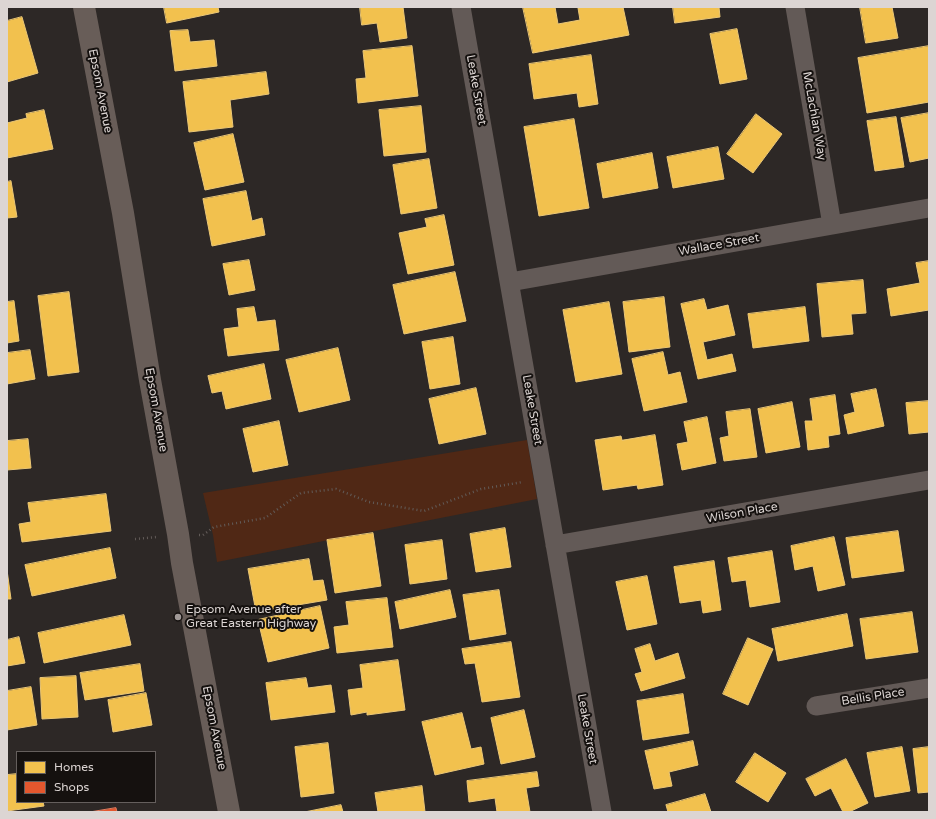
<!DOCTYPE html>
<style>
body{margin:0}
#map{position:relative;width:936px;height:819px;overflow:hidden;background:#2d2826;font-family:"Varela Round",sans-serif}
canvas{display:block}
.frame{position:absolute;inset:0;border:8px solid #dcd5d3;pointer-events:none}
.legend{position:absolute;left:16px;top:751px;width:140px;height:52px;box-sizing:border-box;background:#15110f;border:1px solid #655f5d;margin:0;padding:5px 7px;list-style:none;font-size:12px;color:#dcd5d3}
.legend li{display:flex;align-items:center;gap:8px;height:20px}
.legend b{width:20px;border:1px solid #655f5d}
</style>
<div id="map">
<canvas width="936" height="819"></canvas>
<div class="frame"></div>
<ul class="legend">
<li><b style="height:11px;background:#f2c14e"></b>Homes</li>
<li><b style="height:11px;background:#e4572e"></b>Shops</li>
</ul>
</div>
<script>
const c = document.querySelector('canvas').getContext('2d');
c.lineJoin = 'round';
function paint(path, color) {
  c.fillStyle = color;
  c.fill(path, 'evenodd');
}
function stroke(path, color, width, dash) {
  c.strokeStyle = color;
  c.lineWidth = width;
  c.lineCap = dash ? 'butt' : 'round';
  c.setLineDash(dash || []);
  c.stroke(path);
}
function label(font, color, halo, rows, align = 'center') {
  c.font = font + ' "Varela Round",sans-serif';
  c.lineWidth = 4;
  c.setLineDash([]);
  c.textBaseline = 'middle';
  c.strokeStyle = halo;
  c.fillStyle = color;
  for (const [text, x, y, turn = 0] of rows) {
    c.save();
    c.translate(x, y);
    c.rotate((+turn || 0) * Math.PI / 180);
    c.textAlign = isNaN(turn) ? turn : align;
    if (halo) c.strokeText(text, 0, 0);
    c.fillText(text, 0, 0);
    c.restore();
  }
}
paint(new Path2D(`
 M 527,440 L 537,499 L 217,562 L 213,535 L 203,493 Z`), '#502815');
const homes = new Path2D(`
 M 164,7 L 218,7 L 219,12 L 167,23 Z
 M 360,7 L 403,7 L 407,38 L 380,42 L 377,23 L 362,25 Z
 M 523,7 L 555,7 L 558,24 L 580,20 L 578,8 L 584,7 L 623,7 L 629,35 L 533,53 Z
 M 673,7 L 719,7 L 720,17 L 675,23 Z
 M 860,7 L 892,7 L 898,38 L 866,43 Z
 M 22,17 L 38,73 L 7,82 L 7,21 Z
 M 737,29 L 747,79 L 720,84 L 710,34 Z
 M 188,30 L 190,42 L 214,40 L 217,66 L 175,71 L 170,31 Z
 M 412,46 L 418,96 L 358,103 L 356,79 L 366,78 L 363,51 Z
 M 929,46 L 929,102 L 867,113 L 858,58 Z
 M 591,55 L 598,104 L 579,107 L 577,93 L 534,99 L 529,64 Z
 M 266,72 L 269,94 L 230,100 L 233,127 L 189,132 L 183,82 Z
 M 421,106 L 426,152 L 384,156 L 379,110 Z
 M 44,110 L 53,149 L 7,158 L 7,123 L 27,118 L 26,114 Z
 M 929,113 L 929,158 L 910,162 L 901,118 Z
 M 756,114 L 782,134 L 753,173 L 727,154 Z
 M 896,117 L 904,167 L 875,171 L 867,121 Z
 M 574,119 L 589,208 L 539,216 L 524,127 Z
 M 233,134 L 244,182 L 205,190 L 194,143 Z
 M 718,147 L 724,179 L 673,188 L 667,157 Z
 M 652,153 L 658,188 L 603,198 L 597,164 Z
 M 429,159 L 437,208 L 401,214 L 393,165 Z
 M 11,181 L 17,217 L 7,218 L 7,182 Z
 M 246,191 L 252,221 L 262,218 L 265,235 L 212,246 L 203,199 Z
 M 444,215 L 454,265 L 408,274 L 399,233 L 427,227 L 425,219 Z
 M 249,260 L 255,290 L 229,295 L 223,264 Z
 M 929,261 L 929,310 L 891,316 L 887,289 L 920,283 L 916,263 Z
 M 455,272 L 466,321 L 404,334 L 393,285 Z
 M 863,280 L 866,313 L 851,314 L 853,334 L 822,337 L 817,284 Z
 M 69,292 L 79,372 L 48,376 L 38,296 Z
 M 664,297 L 670,347 L 629,352 L 623,302 Z
 M 704,299 L 707,310 L 728,305 L 735,335 L 703,342 L 707,360 L 732,354 L 736,371 L 698,379 L 681,304 Z
 M 14,301 L 19,341 L 7,343 L 7,302 Z
 M 609,302 L 622,374 L 576,382 L 563,310 Z
 M 254,307 L 257,322 L 275,320 L 279,350 L 228,356 L 224,329 L 239,327 L 237,309 Z
 M 805,307 L 809,341 L 753,348 L 748,314 Z
 M 453,337 L 460,384 L 430,389 L 422,342 Z
 M 338,348 L 350,400 L 299,412 L 286,360 Z
 M 30,350 L 35,379 L 7,384 L 7,353 Z
 M 663,352 L 668,375 L 680,372 L 687,402 L 644,411 L 632,359 Z
 M 264,364 L 271,399 L 226,409 L 222,391 L 212,393 L 208,376 Z
 M 476,388 L 486,434 L 439,444 L 429,399 Z
 M 876,389 L 884,426 L 848,434 L 844,415 L 855,412 L 851,394 Z
 M 835,395 L 840,434 L 828,436 L 829,447 L 808,450 L 805,421 L 813,421 L 810,399 Z
 M 929,401 L 929,432 L 909,434 L 906,403 Z
 M 792,402 L 800,447 L 766,453 L 758,409 Z
 M 750,409 L 757,457 L 724,461 L 720,438 L 729,436 L 726,412 Z
 M 707,417 L 716,463 L 682,470 L 677,444 L 688,442 L 684,422 Z
 M 279,421 L 288,465 L 253,472 L 243,429 Z
 M 655,435 L 663,485 L 638,489 L 637,485 L 603,490 L 595,440 L 621,436 L 622,440 Z
 M 28,439 L 31,468 L 7,470 L 7,441 Z
 M 106,494 L 111,531 L 22,542 L 19,524 L 31,522 L 28,503 Z
 M 505,528 L 511,567 L 476,572 L 470,534 Z
 M 898,531 L 904,571 L 852,578 L 846,538 Z
 M 373,533 L 381,586 L 335,593 L 327,540 Z
 M 834,537 L 845,585 L 818,591 L 813,566 L 795,570 L 791,546 Z
 M 442,540 L 447,579 L 410,584 L 405,545 Z
 M 110,548 L 116,578 L 32,596 L 25,565 Z
 M 772,551 L 780,602 L 750,607 L 746,580 L 732,582 L 728,558 Z
 M 309,559 L 313,581 L 323,580 L 327,600 L 256,612 L 248,569 Z
 M 714,561 L 721,610 L 703,613 L 701,600 L 680,603 L 674,567 Z
 M 7,570 L 11,599 L 7,599 Z
 M 647,576 L 657,624 L 627,630 L 616,582 Z
 M 450,590 L 456,617 L 400,629 L 395,602 Z
 M 499,590 L 506,634 L 470,640 L 463,595 Z
 M 387,598 L 393,647 L 337,653 L 334,627 L 349,625 L 346,602 Z
 M 320,606 L 329,648 L 268,662 L 258,620 Z
 M 912,612 L 918,652 L 866,659 L 860,619 Z
 M 847,614 L 853,646 L 778,661 L 772,629 Z
 M 124,615 L 131,645 L 44,663 L 38,633 Z
 M 19,637 L 25,663 L 7,666 L 7,640 Z
 M 748,638 L 773,649 L 748,705 L 723,694 Z
 M 511,642 L 520,697 L 482,702 L 475,663 L 465,664 L 462,649 Z
 M 650,644 L 655,661 L 678,653 L 685,678 L 641,691 L 635,674 L 642,672 L 635,649 Z
 M 398,660 L 405,710 L 367,715 L 367,712 L 351,715 L 348,690 L 363,688 L 360,665 Z
 M 140,664 L 144,691 L 85,700 L 80,673 Z
 M 76,676 L 78,717 L 42,719 L 40,678 Z
 M 306,678 L 308,688 L 331,685 L 335,712 L 271,720 L 266,683 Z
 M 31,687 L 37,725 L 7,730 L 7,691 Z
 M 146,693 L 152,725 L 113,732 L 108,700 Z
 M 683,694 L 689,733 L 643,740 L 637,701 Z
 M 524,710 L 535,757 L 501,764 L 491,718 Z
 M 462,713 L 471,749 L 481,747 L 484,764 L 435,775 L 422,722 Z
 M 693,741 L 698,765 L 669,772 L 672,786 L 654,789 L 645,751 Z
 M 328,743 L 334,793 L 301,797 L 295,747 Z
 M 902,747 L 910,791 L 875,797 L 867,753 Z
 M 929,747 L 929,792 L 918,793 L 913,749 Z
 M 755,753 L 786,773 L 768,802 L 736,782 Z
 M 846,759 L 868,803 L 849,812 L 843,812 L 831,788 L 815,796 L 806,779 Z
 M 537,772 L 539,786 L 526,788 L 530,812 L 497,812 L 495,798 L 469,802 L 467,781 Z
 M 17,774 L 17,802 L 43,802 L 44,806 L 7,811 L 7,775 Z
 M 422,786 L 425,812 L 378,812 L 375,793 Z
 M 705,794 L 711,812 L 668,812 L 666,805 Z
 M 341,805 L 343,812 L 305,812 Z`);
paint(homes, '#f2c14e');
stroke(homes, '#ebc776', 1);
const shops = new Path2D(`
 M 116,808 L 117,812 L 90,812 Z`);
paint(shops, '#e4572e');
stroke(shops, '#e27d60', 1);
stroke(new Path2D(`
 M 199,535 L 203,535 L 214,527 L 265,518 L 301,493 L 336,489 L 369,502 L 424,511 L 481,489 L 523,482
 M 135,539 L 157,537`), '#625b58', 2.5, [1, 3]);
stroke(new Path2D(`
 M 461,7 L 602,812
 M 795,7 L 832,225
 M 510,282 L 929,208
 M 555,545 L 929,480
 M 816,706 L 929,688`), '#635a57', 19);
stroke(new Path2D(`
 M 84,7 L 123,213 L 150,380 L 178,534 L 182,563 L 229,812`), '#685d58', 22);
for (const [x, y, r, color] of [
 [178,617,4,"#9f9896"]
]) {
  const dot = new Path2D();
  dot.arc(x, y, r, 0, 2 * Math.PI);
  c.fillStyle = color;
  c.fill(dot);
  stroke(dot, '#15110f', 1.5);
}
label('12px', '#dcd5d3', '#15110f', [
 ["Leake Street",476,90,80],
 ["Epsom Avenue",100,91,79],
 ["McLachlan Way",814,116,80],
 ["Wallace Street",719,245,-10],
 ["Epsom Avenue",156,410,80],
 ["Leake Street",532,410,80],
 ["Wilson Place",742,513,-10],
 ["Bellis Place",873,697,-9],
 ["Epsom Avenue",214,728,79],
 ["Leake Street",587,729,80]
]);
label('12px', '#dcd5d3', '#15110f', [
 ["Epsom Avenue after",186,610],
 ["Great Eastern Highway",186,624]
], 'left');
</script>
